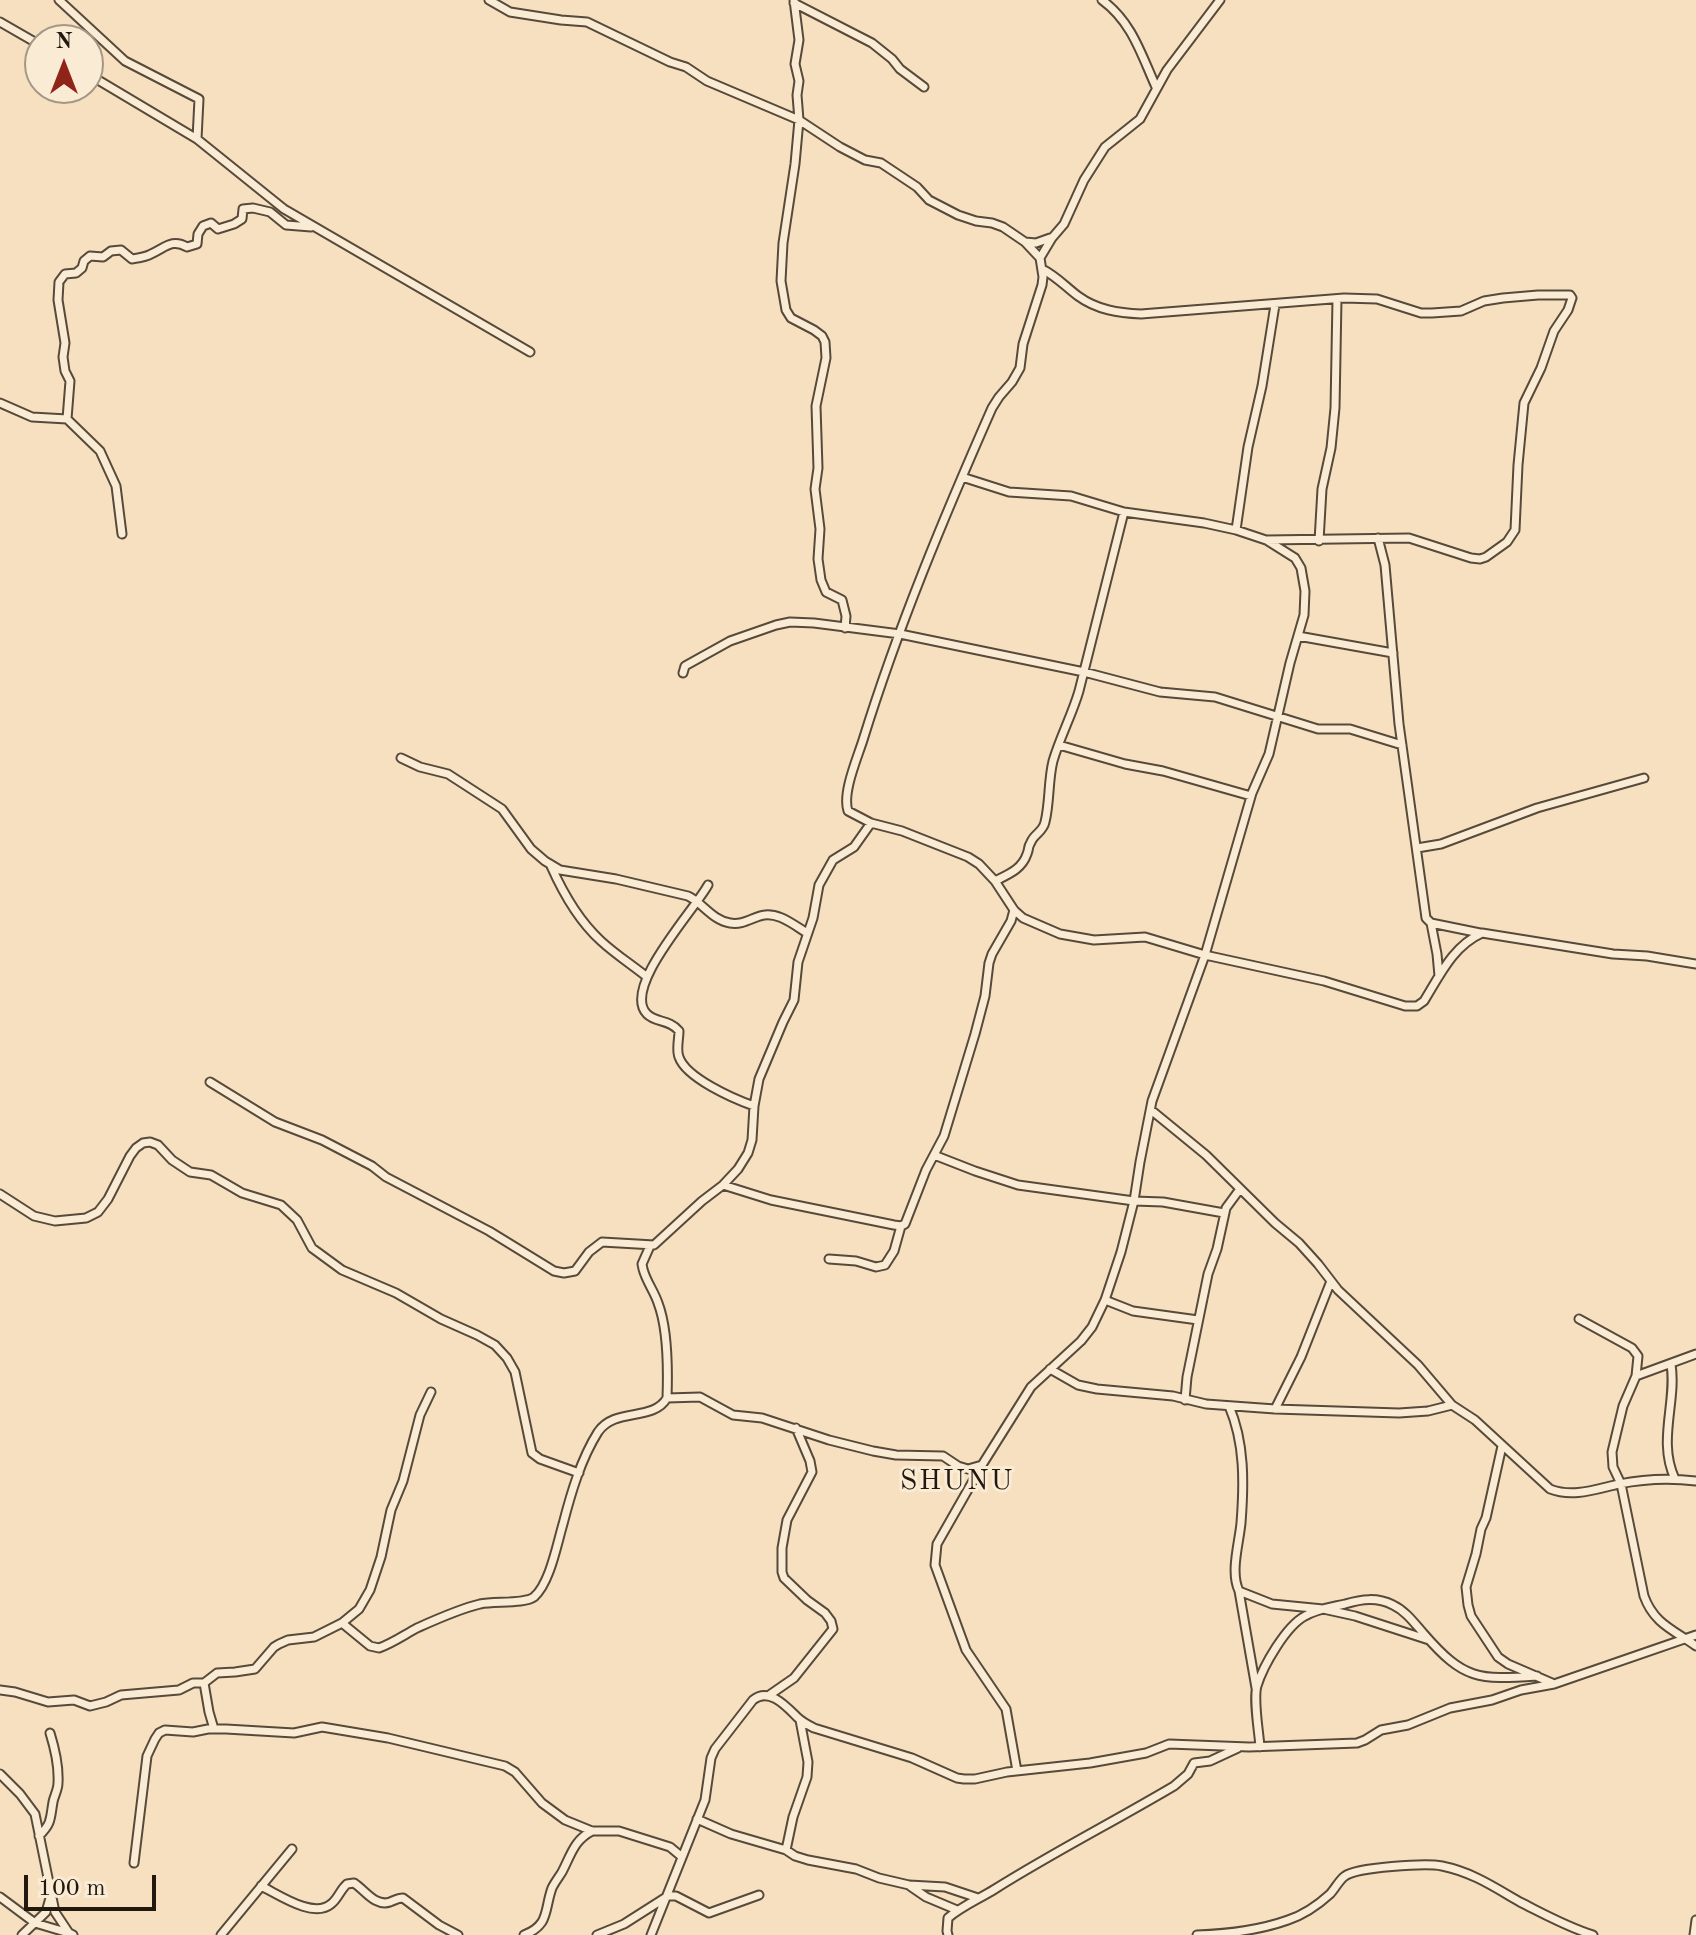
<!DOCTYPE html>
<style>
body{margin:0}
#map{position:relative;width:1696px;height:1935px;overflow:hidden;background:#f7e0bf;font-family:"Old Standard TT",serif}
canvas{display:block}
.north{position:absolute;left:24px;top:24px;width:80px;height:80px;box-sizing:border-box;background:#faebd5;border:2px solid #a49786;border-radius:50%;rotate:0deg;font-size:22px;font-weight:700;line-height:32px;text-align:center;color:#22180f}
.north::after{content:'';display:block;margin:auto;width:28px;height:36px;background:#8f2418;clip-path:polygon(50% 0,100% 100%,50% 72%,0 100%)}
.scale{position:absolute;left:24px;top:1875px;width:132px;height:36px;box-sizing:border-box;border:4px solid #22180f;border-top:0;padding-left:10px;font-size:24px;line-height:28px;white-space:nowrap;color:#22180f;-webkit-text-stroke:6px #faebd5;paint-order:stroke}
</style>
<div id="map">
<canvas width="1696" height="1935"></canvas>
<div class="north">N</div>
<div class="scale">100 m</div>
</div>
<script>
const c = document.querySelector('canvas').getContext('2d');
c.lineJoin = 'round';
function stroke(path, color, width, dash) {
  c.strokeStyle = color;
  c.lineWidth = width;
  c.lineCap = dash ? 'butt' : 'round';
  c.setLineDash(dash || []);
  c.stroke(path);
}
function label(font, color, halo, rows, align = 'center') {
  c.font = font + ' "Old Standard TT",serif';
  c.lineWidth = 6;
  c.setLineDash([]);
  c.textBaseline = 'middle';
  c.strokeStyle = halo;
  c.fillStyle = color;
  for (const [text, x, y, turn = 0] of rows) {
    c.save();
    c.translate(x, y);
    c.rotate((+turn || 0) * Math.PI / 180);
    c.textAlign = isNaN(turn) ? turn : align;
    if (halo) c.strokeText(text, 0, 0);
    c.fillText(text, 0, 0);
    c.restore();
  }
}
const minor = new Path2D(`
 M 59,0 L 125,61 L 199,99 L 197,139 L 284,209 L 530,352
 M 489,0 L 510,12 L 561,20 L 587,22 L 670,62 L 686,67 L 707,81 L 799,120 L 840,147 L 865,160 L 881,163 L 917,187 L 929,200 L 958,215 L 976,221 L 992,223 L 1003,227 L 1025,242 L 1040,258
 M 794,0 L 799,40 L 795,64 L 799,81 L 797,95 L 799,120 L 795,164 L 783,243 L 781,281 L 786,310 L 791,318 L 814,330 L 822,336 L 825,342 L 826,358 L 816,406 L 818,468 L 815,489 L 820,529 L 818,559 L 821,580 L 826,592 L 842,600 L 846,616 L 845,628
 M 1102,0 C 1132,22 1141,54 1156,87
 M 1220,0 L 1167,70 L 1140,119 L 1105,147 L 1084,180 L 1064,224 L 1052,238 L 1040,258 L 1043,277 L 1042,285 L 1023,344 L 1020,368 L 1012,382 L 999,397 L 992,408 C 944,517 898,627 863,740 C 857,759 842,793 848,811 L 871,823 L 902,831 L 968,857 L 979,864 L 995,881 L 1014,910 L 1023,918 L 1060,934 L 1094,940 L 1145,937 L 1205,955 L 1324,981 L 1405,1006 L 1417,1006 L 1424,1001 C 1440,975 1453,946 1482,933 L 1613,954 L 1647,956 L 1696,964
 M 794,3 L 872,43 L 892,59 L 900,69 L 924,87
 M 0,22 L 40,45
 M 88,74 L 197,139
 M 1025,242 L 1036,243 L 1050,238
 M 0,403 L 32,417 L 67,419 L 100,451 L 116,486 L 122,534
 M 67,419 L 70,381 L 65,371 L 63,357 L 65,343 L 58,300 L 59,282 L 65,274 L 76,273 L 82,268 L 84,261 L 90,256 L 103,257 L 111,251 L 121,250 L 132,259 C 138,258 146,257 151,254 C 165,248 172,238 187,247 L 197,244 L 198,234 L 203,226 L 211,223 L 218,229 L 234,224 L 242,219 L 243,209 L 253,208 L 270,212 L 286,225 L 311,227
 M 962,477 L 1009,492 L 1071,496 L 1124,512 L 1204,523 L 1236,530 L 1266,540 L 1409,538 L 1471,558 L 1480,559 L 1486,557 L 1507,542 L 1515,530 L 1518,465 L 1524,403 L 1541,368 L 1554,331 L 1568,310 L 1572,298 L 1570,295 L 1538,295 L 1503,298 L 1484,301 L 1461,311 L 1432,313 L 1421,313 L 1377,299 L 1344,298 L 1141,314 C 1119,313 1097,310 1078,296 C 1066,287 1056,276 1042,269
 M 1236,530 L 1248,447 L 1262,386 L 1275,305
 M 1378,538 L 1385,565 L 1399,724 L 1426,918 L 1431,923 L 1480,933
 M 1319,541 L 1322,489 L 1331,448 L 1335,408 L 1337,299
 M 1298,636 L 1393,653
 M 683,673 L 685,666 L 730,641 L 776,625 L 790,622 L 814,623 L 900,634 L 1084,672 L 1160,692 L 1215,697 L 1318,729 L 1350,729 L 1402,745
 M 1059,745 L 1125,764 L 1163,771 L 1251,796
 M 401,758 L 420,767 L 448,774 L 502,809 L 531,849 L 545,861 L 560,870 L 616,879 L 688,896 C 703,903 712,920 730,923 C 742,925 750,919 760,916 C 776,910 794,925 807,933
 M 1417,848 L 1441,844 L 1537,808 L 1644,778
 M 551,866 C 563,893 579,921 601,941 C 615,954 632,965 647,977
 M 995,881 C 1009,874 1022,869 1027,854 C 1030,846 1027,849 1031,842 C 1034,834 1043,832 1045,822 C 1050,802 1048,781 1053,761 C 1060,737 1072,715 1079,691 L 1124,512
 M 708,885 C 696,908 621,988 647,1014 C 656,1023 669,1019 679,1031 C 679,1039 676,1050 679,1057 C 686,1078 734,1099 754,1106
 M 1431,923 L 1437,954 L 1439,976
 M 210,1082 L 275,1122 L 322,1140 L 372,1166 L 386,1177 L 489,1231 L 554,1271 L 564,1273 L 575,1271 L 589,1252 L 602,1242 L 654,1245 L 702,1201 L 723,1185 L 738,1169 L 748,1153 L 752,1140 L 754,1106 L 759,1079 L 783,1022 L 794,1000 L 798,962 L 813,918 L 819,885 L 833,860 L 854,847 L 871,823
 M 1151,1110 L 1206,1155 L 1275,1223 L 1299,1243 L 1318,1264 L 1338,1290 L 1418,1365 L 1452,1405 L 1475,1420 L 1550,1489 C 1573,1498 1596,1489 1619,1484 C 1644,1479 1671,1478 1696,1481
 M 934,1155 L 975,1171 L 1018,1185 L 1134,1201 L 1163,1202 L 1224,1213
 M 723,1185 L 771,1200 L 894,1225 L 901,1226 L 905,1224 L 926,1170 L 944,1136 L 975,1034 L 985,996 L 989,963 L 992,954 L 1011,921 L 1014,910
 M 0,1194 L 34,1216 L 55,1221 L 86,1218 L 98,1212 L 108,1199 L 130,1156 L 136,1148 L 143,1143 L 150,1142 L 158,1145 L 172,1160 L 190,1172 L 211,1175 L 242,1193 L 281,1205 L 297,1220 L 312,1248 L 342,1270 L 396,1293 L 441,1319 L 477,1335 L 495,1345 L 507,1358 L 515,1372 L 532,1453 L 540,1459 L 579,1473
 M 829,1259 L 856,1261 L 876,1267 L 885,1265 L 894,1251 L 901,1226
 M 1105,1300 L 1133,1311 L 1198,1320
 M 1579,1319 L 1632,1348 L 1638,1356 L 1636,1376 L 1623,1406 L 1612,1452 L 1613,1467 L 1621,1484 L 1644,1596 C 1654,1624 1674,1630 1696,1646
 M 1671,1364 C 1677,1402 1657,1441 1675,1479
 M 1050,1369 L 1078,1385 L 1097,1389 L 1173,1396 L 1206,1404 L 1275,1409 L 1399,1413 L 1428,1411 L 1452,1405
 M 1636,1376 L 1696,1354
 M 667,1398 L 700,1397 L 733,1415 L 762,1418 L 829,1440 L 873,1451 L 896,1455 L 943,1456 L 958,1466 L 968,1469 L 982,1465
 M 1185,1400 L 1187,1377 L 1208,1274 L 1217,1249 L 1226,1208 L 1240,1189
 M 1229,1406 C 1245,1443 1244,1484 1241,1523 C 1239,1544 1230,1572 1239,1591 L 1272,1604 L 1323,1609 L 1355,1616 L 1429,1640
 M 1275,1409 L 1301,1357 L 1331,1281
 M 1502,1446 L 1486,1518 L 1481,1529 L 1476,1554 L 1466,1587 L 1468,1605 L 1471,1616 L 1498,1657 L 1508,1664 L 1552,1683
 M 1239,1591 L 1256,1688
 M 342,1623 L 370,1646 L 379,1648 C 393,1643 404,1635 417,1628 C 437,1619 459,1609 480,1604 C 494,1601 525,1604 534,1597 C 550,1583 557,1544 563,1524 C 571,1493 581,1459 598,1432 C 615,1407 653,1422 667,1398 C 668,1370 668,1329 658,1303 C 654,1291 646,1281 643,1269 L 642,1264 L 650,1246
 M 204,1683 L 209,1712 L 214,1729
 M 0,1690 L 15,1692 L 48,1702 L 74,1700 L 90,1706 L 106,1702 L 121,1695 L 179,1690 L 193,1683 L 204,1683 L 217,1673 L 235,1672 L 255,1669 L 274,1647 L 279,1644 L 288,1640 L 314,1637 L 342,1623 L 359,1609 L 370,1590 L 381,1557 L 391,1510 L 403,1481 L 420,1415 L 431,1392
 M 768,1696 L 794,1678 L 833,1629 L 831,1621 L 825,1613 L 807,1600 L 784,1578 L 782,1572 L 782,1548 L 787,1520 L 812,1472 L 810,1461 L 796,1428
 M 1260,1747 C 1259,1732 1253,1699 1257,1686 C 1263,1666 1286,1626 1305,1616 C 1317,1609 1332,1607 1345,1604 C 1362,1599 1377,1597 1393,1605 C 1406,1611 1415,1624 1424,1634 C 1464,1680 1478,1680 1537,1676
 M 1017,1771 L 1006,1709 L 966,1650 L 935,1565 L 937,1544 L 982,1465 L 1031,1387 L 1081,1341 L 1092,1327 L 1105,1300 L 1121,1252 L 1134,1201 L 1140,1162 L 1152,1101 L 1205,955 L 1252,793 L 1269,754 L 1290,663 L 1304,615 L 1305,591 L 1301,568 L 1295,558 L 1268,541
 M 0,1774 L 20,1794 L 35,1814 L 55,1912 L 69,1933 L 73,1935
 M 697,1819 L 731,1834 L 786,1850 L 795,1856 L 808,1860 L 856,1869 L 879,1878 L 909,1885 L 945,1887 L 978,1898
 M 39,1836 C 52,1823 50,1819 53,1802 C 54,1796 58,1790 58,1783 C 59,1766 55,1749 50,1733
 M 786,1850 L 793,1817 L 807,1777 L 808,1762 L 800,1720
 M 134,1863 L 147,1756 L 155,1739 L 159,1733 L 165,1730 L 193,1732 L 208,1729 L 226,1729 L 294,1733 L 322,1727 L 388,1738 L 505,1766 L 515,1772 L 542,1803 L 565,1820 L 592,1831 L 619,1831 L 670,1847 L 682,1857
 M 261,1886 C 278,1894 313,1919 331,1904 C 338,1899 340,1890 347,1884 L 354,1883 C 365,1890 375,1907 390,1902 C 395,1900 398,1898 403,1898 L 439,1925 L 458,1935
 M 910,1886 L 926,1897 L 957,1910
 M 0,1897 L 35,1923 L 69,1933
 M 22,1935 L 46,1912 L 50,1898
 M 221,1935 L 292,1849
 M 524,1935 C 550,1925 544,1910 552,1888 C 555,1882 559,1877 562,1872 C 571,1855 574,1840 592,1831
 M 597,1935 L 624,1924 L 668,1896 L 676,1896 L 709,1913 L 759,1895
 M 651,1935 L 705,1800 L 711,1758 L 715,1749 L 753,1700 C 769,1687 786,1706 797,1717 C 802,1722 808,1725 814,1728 L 912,1758 L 957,1778 L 964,1779 L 975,1779 L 1007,1772 L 1090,1763 L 1146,1753 L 1169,1744 L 1249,1747 L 1357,1743 L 1365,1740 L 1381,1730 L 1408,1725 L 1450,1708 L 1492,1700 L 1521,1690 L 1554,1684 L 1696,1635
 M 948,1935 L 947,1931 L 948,1918 C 962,1906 979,1899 995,1889 C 1054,1852 1115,1821 1174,1786 L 1188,1774 L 1194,1763 L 1210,1761 L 1238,1748
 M 1197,1935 C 1227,1934 1260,1930 1288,1920 C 1303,1915 1318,1905 1330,1894 C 1335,1889 1339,1880 1345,1876 C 1357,1867 1426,1863 1442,1866 C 1472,1872 1494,1887 1520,1902 C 1544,1914 1567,1927 1593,1935
 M 1694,1935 L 1696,1920`);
stroke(minor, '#574a3b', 11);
stroke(minor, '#faebd5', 7);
c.letterSpacing = '2px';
label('28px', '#22180f', '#faebd5', [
 ["SHUNU",957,1482]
]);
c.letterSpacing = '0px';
</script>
